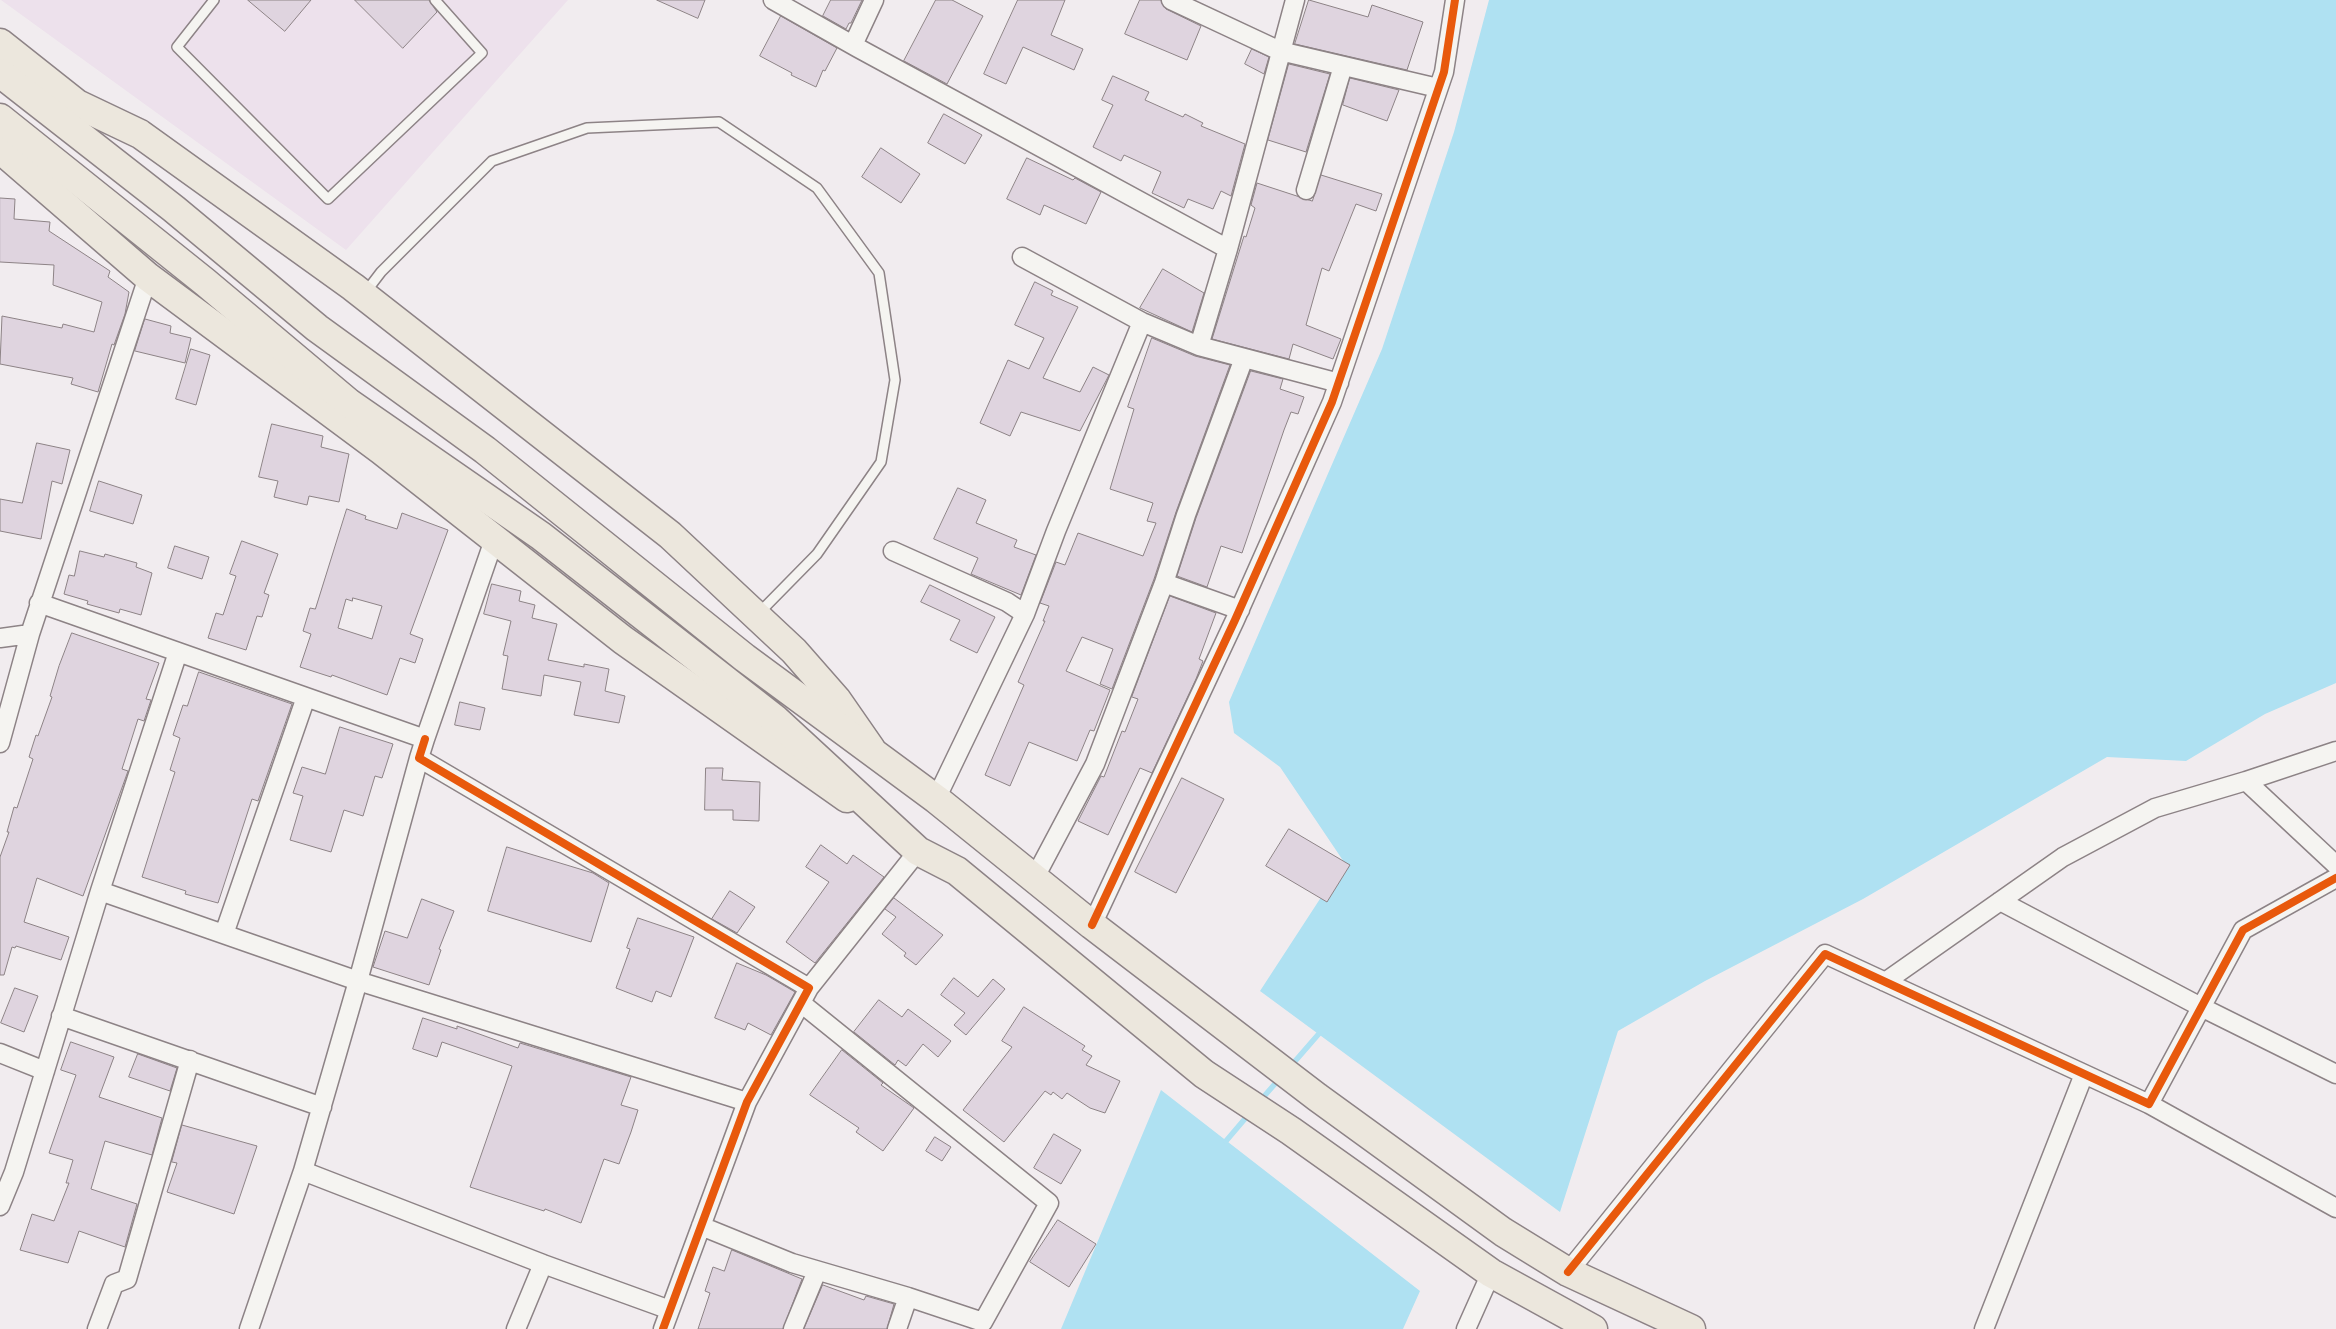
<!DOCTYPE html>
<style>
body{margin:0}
canvas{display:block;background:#f1ecef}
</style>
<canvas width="2336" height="1329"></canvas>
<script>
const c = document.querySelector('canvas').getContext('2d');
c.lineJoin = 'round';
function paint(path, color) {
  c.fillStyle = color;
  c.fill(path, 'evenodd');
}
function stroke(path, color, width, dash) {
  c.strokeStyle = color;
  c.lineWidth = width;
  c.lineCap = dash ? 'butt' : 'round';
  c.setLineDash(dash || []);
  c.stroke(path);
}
paint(new Path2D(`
 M 1,0 L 568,0 L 346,250 Z`), '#ede1ec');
paint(new Path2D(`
 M 1489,0 L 2336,0 L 2336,683 L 2265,714 L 2186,761 L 2107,757 L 1863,899 L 1705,981 L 1618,1031 L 1560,1212 L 1260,991 L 1344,862 L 1280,767 L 1234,733 L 1229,702 L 1382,349 L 1454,132 Z
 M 1161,1090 L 1420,1291 L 1403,1329 L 1061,1329 Z`), '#afe1f2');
stroke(new Path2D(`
 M 1290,1067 L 1323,1029
 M 1260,1101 L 1280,1078
 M 1226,1141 L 1249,1114`), '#afe1f2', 5.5);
const building = new Path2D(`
 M 248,0 L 311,0 L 285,31 Z
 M 355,0 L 429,0 L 437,12 L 403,48 Z
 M 657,0 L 705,0 L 698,18 Z
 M 831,0 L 862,0 L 851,23 L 849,23 L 846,29 L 823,16 Z
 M 936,0 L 952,0 L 983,16 L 947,84 L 904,61 Z
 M 1018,0 L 1065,0 L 1051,35 L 1083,49 L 1074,70 L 1023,47 L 1006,84 L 984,74 Z
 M 1140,0 L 1161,0 L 1166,9 L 1201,26 L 1187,60 L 1125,34 Z
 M 1309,0 L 1368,17 L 1372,5 L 1423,22 L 1407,70 L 1295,44 Z
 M 781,16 L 837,48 L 825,71 L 823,70 L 816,87 L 791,75 L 792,73 L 760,56 Z
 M 1252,49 L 1269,57 L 1264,74 L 1245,64 Z
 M 1289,64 L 1330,74 L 1306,152 L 1268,140 Z
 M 1113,76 L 1149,92 L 1145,100 L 1183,117 L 1185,114 L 1203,123 L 1201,126 L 1245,144 L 1231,196 L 1221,191 L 1213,209 L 1188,199 L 1184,208 L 1152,193 L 1161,172 L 1124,155 L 1121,161 L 1093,147 L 1113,105 L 1102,100 Z
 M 1350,78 L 1399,90 L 1387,121 L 1343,105 Z
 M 944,114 L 982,135 L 965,164 L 928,143 Z
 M 881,148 L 920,174 L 901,203 L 862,177 Z
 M 1027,158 L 1073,180 L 1075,178 L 1101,192 L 1086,224 L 1044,205 L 1040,215 L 1007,199 Z
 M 1321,175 L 1382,194 L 1376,211 L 1356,204 L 1329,271 L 1322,268 L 1306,325 L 1341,339 L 1333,359 L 1293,344 L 1289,359 L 1212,339 L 1244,236 L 1246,237 L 1255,208 L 1251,205 L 1257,183 L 1312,201 Z
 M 0,198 L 15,199 L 14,219 L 50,222 L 49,231 L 110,271 L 108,277 L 129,292 L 125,314 L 114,345 L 112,344 L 98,392 L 71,384 L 73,378 L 0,364 L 2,316 L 62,328 L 63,324 L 94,332 L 102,302 L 53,285 L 54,265 L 0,262 Z
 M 1163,269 L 1204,293 L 1192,332 L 1140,308 Z
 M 1035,282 L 1053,291 L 1051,295 L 1078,307 L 1043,378 L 1080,392 L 1093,367 L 1109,375 L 1080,431 L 1021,412 L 1010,436 L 980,423 L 1008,360 L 1029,369 L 1044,338 L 1015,325 Z
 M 145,319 L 171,326 L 170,333 L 191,338 L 185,363 L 135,351 Z
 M 1152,338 L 1195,356 L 1230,365 L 1176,512 L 1154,579 L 1112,689 L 1100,684 L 1113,649 L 1082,637 L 1066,671 L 1110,690 L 1094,731 L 1090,730 L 1077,761 L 1029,742 L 1010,786 L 985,775 L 1024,685 L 1018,682 L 1045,621 L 1043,621 L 1049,606 L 1040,603 L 1056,562 L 1065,565 L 1078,533 L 1143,556 L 1156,523 L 1147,521 L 1153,503 L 1110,489 L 1134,409 L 1128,407 Z
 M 191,349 L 210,355 L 196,405 L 176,399 Z
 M 1251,371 L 1283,379 L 1280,389 L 1304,397 L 1298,414 L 1291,412 L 1284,430 L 1242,553 L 1221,546 L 1207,587 L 1177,576 L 1196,518 Z
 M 272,424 L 323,436 L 321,447 L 349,454 L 339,502 L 309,496 L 307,505 L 274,497 L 278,481 L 259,477 Z
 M 37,443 L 70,450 L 62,484 L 52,481 L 41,539 L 0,531 L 0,499 L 22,503 Z
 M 99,481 L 142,495 L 133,524 L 90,511 Z
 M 958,488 L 986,500 L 976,523 L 1017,540 L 1014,547 L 1036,555 L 1021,595 L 971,574 L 978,558 L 934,539 Z
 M 347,509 L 366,516 L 365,519 L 397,529 L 402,513 L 448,530 L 410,634 L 423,639 L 415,663 L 400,658 L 387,695 L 332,675 L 331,677 L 300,667 L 311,634 L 303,631 L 310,608 L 315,609 ZM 353,598 L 382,606 L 372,639 L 338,628 L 346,599 L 352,601 Z
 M 242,541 L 278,554 L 264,593 L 269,595 L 262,617 L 257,616 L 246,650 L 208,638 L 216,613 L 223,615 L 236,576 L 230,574 Z
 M 175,546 L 209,557 L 202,579 L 168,568 Z
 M 80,551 L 104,557 L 105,554 L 137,563 L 136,567 L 152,573 L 141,615 L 120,609 L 119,613 L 87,604 L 88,601 L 64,594 L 69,575 L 74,576 Z
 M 492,584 L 521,591 L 519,601 L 535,605 L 532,618 L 557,624 L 548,660 L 584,667 L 584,664 L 609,669 L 605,691 L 625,696 L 619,723 L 574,715 L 581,682 L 544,675 L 541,696 L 502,689 L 508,656 L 503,655 L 511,621 L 484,614 Z
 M 930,585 L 995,617 L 977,653 L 950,640 L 960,620 L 921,602 Z
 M 1170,596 L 1216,613 L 1199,659 L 1203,661 L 1196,679 L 1152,773 L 1140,768 L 1108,835 L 1078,821 L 1101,776 L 1104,777 L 1122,731 L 1125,732 L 1138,699 L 1132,697 Z
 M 72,633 L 159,663 L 146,699 L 151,700 L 144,721 L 138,719 L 122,769 L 128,771 L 83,896 L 37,878 L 24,922 L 69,937 L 61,960 L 16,946 L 15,948 L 12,947 L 4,975 L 0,975 L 0,857 L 9,832 L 7,832 L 14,807 L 17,808 L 33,759 L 29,757 L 36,735 L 38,736 L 52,697 L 50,696 L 59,666 Z
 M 199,672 L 292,704 L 258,801 L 252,799 L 218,903 L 185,894 L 186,891 L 142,877 L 175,772 L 170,770 L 180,738 L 173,735 L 183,705 L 187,706 Z
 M 460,702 L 485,708 L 480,730 L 455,725 Z
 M 340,727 L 393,744 L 382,778 L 375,776 L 363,816 L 344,810 L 331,852 L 290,840 L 303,796 L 293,793 L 302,767 L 325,774 Z
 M 706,768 L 723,768 L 722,780 L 760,782 L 759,821 L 733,820 L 733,810 L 705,810 Z
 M 1182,778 L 1224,799 L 1176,893 L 1135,872 Z
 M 1289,829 L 1350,865 L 1327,902 L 1266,866 Z
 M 821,845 L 847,864 L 853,855 L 884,877 L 815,963 L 786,942 L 829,882 L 806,867 Z
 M 507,847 L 593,873 L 609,883 L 591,942 L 488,911 Z
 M 730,891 L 755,907 L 737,933 L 712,919 Z
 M 894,898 L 943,935 L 916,965 L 904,956 L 906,953 L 882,934 L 896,917 L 885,909 Z
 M 422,899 L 454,911 L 439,949 L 441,950 L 429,985 L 373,967 L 385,931 L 407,938 Z
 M 638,918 L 694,937 L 671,997 L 656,991 L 652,1002 L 616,988 L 630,949 L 627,948 Z
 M 737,963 L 766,975 L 795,992 L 771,1035 L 748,1023 L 745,1030 L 715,1018 Z
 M 954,978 L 978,997 L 993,979 L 1005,989 L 966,1035 L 954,1025 L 965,1013 L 941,995 Z
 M 15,988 L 38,996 L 24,1032 L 1,1023 Z
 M 879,1000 L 902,1017 L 908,1009 L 951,1041 L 938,1057 L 923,1044 L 906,1066 L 898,1060 L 895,1065 L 854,1032 Z
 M 1024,1007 L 1085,1046 L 1082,1050 L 1092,1056 L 1086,1065 L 1120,1081 L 1105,1113 L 1090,1108 L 1067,1093 L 1062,1099 L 1053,1092 L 1051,1095 L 1045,1091 L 1004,1142 L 963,1110 L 1012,1047 L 1002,1041 Z
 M 423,1018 L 457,1029 L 457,1026 L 518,1048 L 520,1043 L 631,1077 L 621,1105 L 638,1110 L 631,1132 L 619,1164 L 604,1159 L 581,1223 L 545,1209 L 544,1211 L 470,1187 L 512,1066 L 442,1042 L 437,1057 L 413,1049 Z
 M 71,1042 L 114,1057 L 99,1097 L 162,1118 L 152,1155 L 105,1141 L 91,1189 L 137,1204 L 125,1247 L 79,1231 L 68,1263 L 20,1250 L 32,1214 L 54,1221 L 69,1183 L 66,1183 L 73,1160 L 49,1153 L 76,1075 L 61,1070 Z
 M 842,1050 L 883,1083 L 881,1085 L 914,1108 L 883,1151 L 856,1132 L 859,1128 L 810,1095 Z
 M 138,1054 L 177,1068 L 170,1091 L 129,1077 Z
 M 182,1125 L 257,1146 L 234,1214 L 167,1192 L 177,1163 L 172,1162 Z
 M 1054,1134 L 1081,1150 L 1061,1184 L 1034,1168 Z
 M 935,1137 L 951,1147 L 942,1161 L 926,1151 Z
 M 1058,1220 L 1096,1244 L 1069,1287 L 1030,1262 Z
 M 732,1250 L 802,1279 L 783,1329 L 698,1329 L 710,1293 L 705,1291 L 713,1267 L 724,1271 Z
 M 823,1285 L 864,1300 L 866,1296 L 894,1304 L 887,1329 L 804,1329 Z`);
paint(building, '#dfd4df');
stroke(building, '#8d8386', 1);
const lane = new Path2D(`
 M 214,0 L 177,47 L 328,199 L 482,53 L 435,0
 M 365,293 L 381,272 L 492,161 L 587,128 L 719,122 L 817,188 L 879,273 L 895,380 L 881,462 L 817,554 L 758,614`);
const street = new Path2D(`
 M 773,0 L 858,48 L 1228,249
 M 1171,0 L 1280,51 L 1438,88
 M 853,45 L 874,0
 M 1306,190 L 1343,66
 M 1022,257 L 1142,322 L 1199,346 L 1339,383
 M 1199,346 L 1228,249 L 1295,0
 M 893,551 L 1007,602 L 1025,614
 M 1164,583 L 1186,515 L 1244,358
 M 39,603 L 425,739 L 494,540
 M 0,638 L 30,634 L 148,277
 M 425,739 L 419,758 L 809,988 L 747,1102 L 663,1329
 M 0,743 L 30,634
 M 419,758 L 358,981 L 303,1171 L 543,1264 L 670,1310
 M 2246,781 L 2336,751
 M 936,799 L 1025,614 L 1056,531 L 1142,322
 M 1034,879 L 1095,764 L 1164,583 L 1240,610
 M 100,891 L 358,981 L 747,1102
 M 2000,901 L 2201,1007 L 2336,1074
 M 1092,925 L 1235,620 L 1332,402 L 1444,72 L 1455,0
 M 224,934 L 306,697
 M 1885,982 L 2063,857 L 2155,808 L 2246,781 L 2336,865
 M 809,988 L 918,851
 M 61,1016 L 322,1107
 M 0,1053 L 45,1071
 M 2149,1104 L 2336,1208
 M 0,1206 L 14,1172 L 100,891 L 178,652
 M 701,1226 L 792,1263 L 908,1297 L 983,1322 L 1049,1203 L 801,1003
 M 1568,1272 L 1825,954 L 2149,1104 L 2243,930 L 2336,878
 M 97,1329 L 114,1284 L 127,1279 L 190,1060
 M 249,1329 L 303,1171
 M 516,1329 L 543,1264
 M 793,1329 L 817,1271
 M 897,1329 L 908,1297
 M 1466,1329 L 1491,1273
 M 1984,1329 L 2084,1074`);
const primary = new Path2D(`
 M 0,43 L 77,104 L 140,134 L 353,287 L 670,535 L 794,651 L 837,700 L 871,749
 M 0,149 L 148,277 L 381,450 L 623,640 L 847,798`);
const highway = new Path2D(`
 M 0,73 L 174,209 L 317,328 L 485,450 L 745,658 L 936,799 L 1092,925 L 1317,1097 L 1503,1232 L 1568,1272 L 1691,1329
 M 0,118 L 205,282 L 349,403 L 541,536 L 775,719 L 918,851 L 957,871 L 1204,1074 L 1291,1131 L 1491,1273 L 1593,1329`);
stroke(lane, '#8d8386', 12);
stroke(street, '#8d8386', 21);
stroke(primary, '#8d8386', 31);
stroke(highway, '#8d8386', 31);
stroke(lane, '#f5f4f1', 9);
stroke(street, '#f5f4f1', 18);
stroke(primary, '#ece7dd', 28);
stroke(highway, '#ece7dd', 28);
stroke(new Path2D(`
 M 425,739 L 419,758 L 809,988 L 747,1102 L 663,1329
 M 1092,925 L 1235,620 L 1332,402 L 1444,72 L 1455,0
 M 1568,1272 L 1825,954 L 2149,1104 L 2243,930 L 2336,878`), '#e8590c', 8);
</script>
